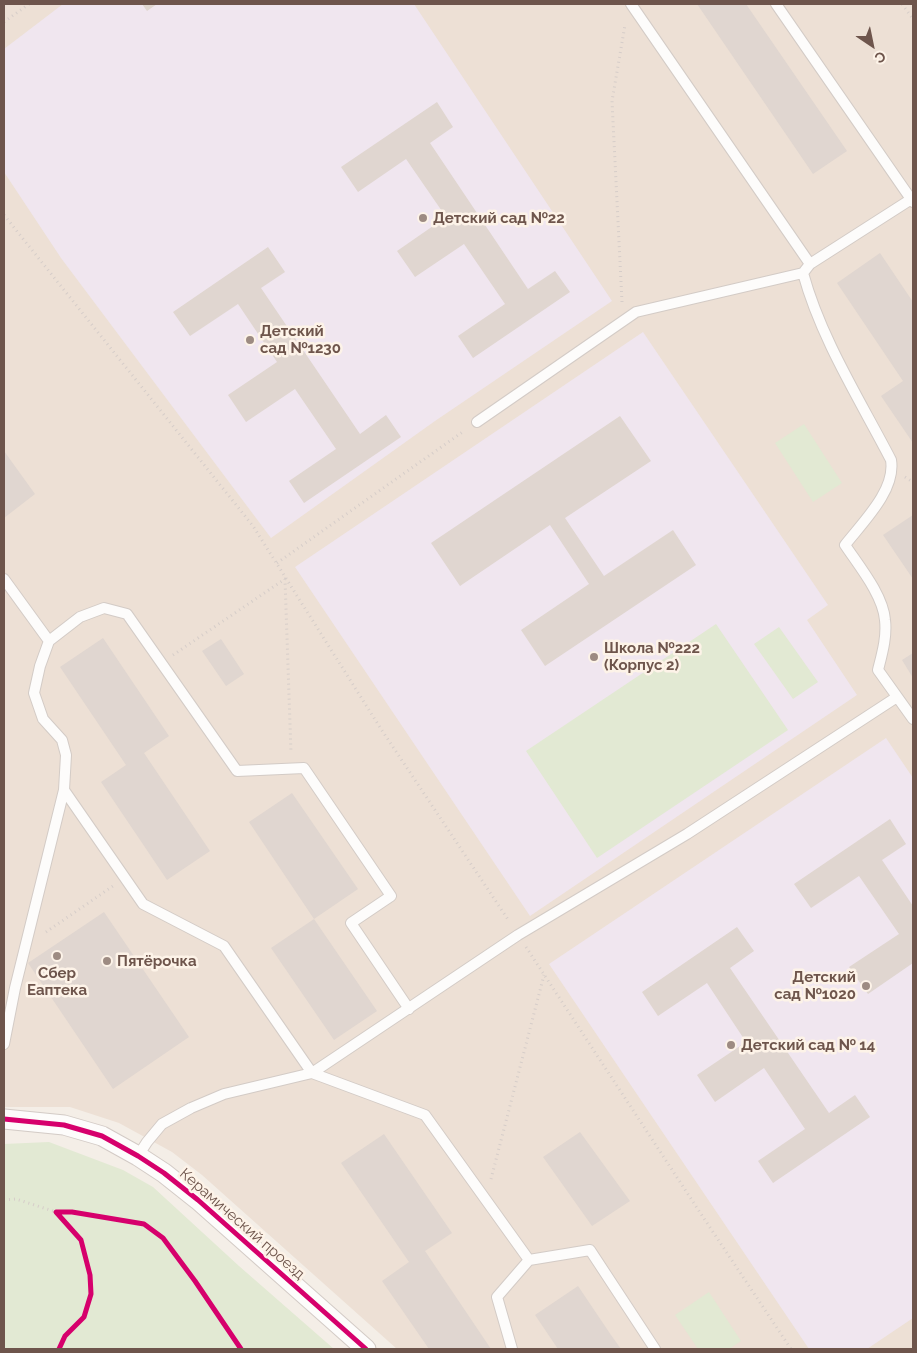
<!DOCTYPE html>
<meta charset="utf-8">
<style>
body{margin:0}
#map{position:relative;width:917px;height:1353px;overflow:hidden;background:#f4eee7;font-family:Raleway,sans-serif}
canvas{display:block}
.frame{position:absolute;inset:0;border:5px solid #6e554c;pointer-events:none}
.north{position:absolute;left:847px;top:20px;width:50px;height:50px;-webkit-text-stroke:4px #fdf3e8;paint-order:stroke;rotate:146deg;font-size:14px;font-weight:700;line-height:20px;text-align:center;color:#6e554c}
.north::after{content:'';display:block;margin:auto;width:18px;height:22px;background:#6e554c;clip-path:polygon(50% 0,100% 100%,50% 72%,0 100%)}
</style>
<div id="map">
<canvas width="917" height="1353"></canvas>
<div class="frame"></div>
<div class="north">С</div>
</div>
<script>
const c = document.querySelector('canvas').getContext('2d');
c.lineJoin = 'round';
function paint(path, color) {
  c.fillStyle = color;
  c.fill(path, 'evenodd');
}
function stroke(path, color, width, dash) {
  c.strokeStyle = color;
  c.lineWidth = width;
  c.lineCap = dash ? 'butt' : 'round';
  c.setLineDash(dash || []);
  c.stroke(path);
}
function label(font, color, halo, rows, align = 'center') {
  c.font = font + ' Raleway,sans-serif';
  c.lineWidth = 5;
  c.setLineDash([]);
  c.textBaseline = 'middle';
  c.strokeStyle = halo;
  c.fillStyle = color;
  for (const [text, x, y, turn = 0] of rows) {
    c.save();
    c.translate(x, y);
    c.rotate((+turn || 0) * Math.PI / 180);
    c.textAlign = isNaN(turn) ? turn : align;
    if (halo) c.strokeText(text, 0, 0);
    c.fillText(text, 0, 0);
    c.restore();
  }
}
paint(new Path2D(`
 M 4,4 L 913,4 L 913,1349 L 397,1349 L 202,1175 L 172,1152 L 119,1123 L 70,1107 L 4,1107 Z`), '#ede0d5');
paint(new Path2D(`
 M 63,4 L 414,4 L 612,301 L 435,421 L 271,538 L 61,258 L 4,172 L 4,49 Z
 M 643,332 L 828,605 L 807,620 L 857,695 L 530,916 L 295,567 Z
 M 886,738 L 913,778 L 913,1318 L 867,1349 L 809,1349 L 549,964 Z`), '#f0e6ef');
paint(new Path2D(`
 M 804,424 L 842,483 L 813,502 L 775,443 Z
 M 716,624 L 788,730 L 597,858 L 526,751 Z
 M 779,627 L 818,682 L 793,699 L 754,644 Z
 M 49,1142 L 123,1170 L 153,1187 L 239,1266 L 334,1349 L 4,1349 L 4,1144 Z
 M 709,1292 L 741,1341 L 729,1349 L 698,1349 L 675,1315 Z`), '#e2e9d3');
paint(new Path2D(`
 M 142,4 L 157,4 L 147,11 Z
 M 697,4 L 746,4 L 847,151 L 813,174 Z
 M 437,102 L 453,127 L 430,143 L 528,289 L 555,271 L 570,292 L 473,358 L 458,336 L 505,304 L 464,244 L 415,277 L 397,251 L 446,217 L 406,159 L 358,192 L 341,167 Z
 M 268,247 L 285,272 L 261,288 L 360,434 L 386,415 L 401,437 L 304,503 L 289,481 L 336,449 L 295,389 L 246,422 L 228,395 L 277,362 L 238,304 L 190,336 L 173,312 Z
 M 880,253 L 913,302 L 913,443 L 881,396 L 903,381 L 837,283 Z
 M 620,416 L 651,461 L 565,518 L 604,576 L 673,530 L 696,565 L 545,666 L 521,630 L 589,584 L 550,525 L 460,586 L 431,543 Z
 M 4,451 L 35,494 L 4,518 Z
 M 913,515 L 913,579 L 883,535 Z
 M 103,638 L 169,736 L 144,753 L 210,851 L 167,880 L 101,782 L 126,765 L 60,667 Z
 M 221,639 L 244,674 L 226,686 L 202,651 Z
 M 913,653 L 913,678 L 902,660 Z
 M 292,793 L 358,889 L 314,919 L 249,822 Z
 M 890,819 L 906,844 L 882,860 L 913,906 L 913,963 L 868,994 L 849,967 L 899,934 L 859,876 L 811,908 L 794,884 Z
 M 104,912 L 189,1037 L 113,1089 L 28,963 Z
 M 314,919 L 377,1011 L 334,1040 L 271,948 Z
 M 737,927 L 754,951 L 730,968 L 829,1113 L 855,1095 L 870,1117 L 773,1183 L 758,1161 L 805,1129 L 764,1068 L 715,1102 L 697,1075 L 746,1042 L 707,983 L 658,1016 L 642,992 Z
 M 580,1132 L 630,1201 L 592,1226 L 543,1157 Z
 M 384,1134 L 452,1233 L 425,1251 L 491,1349 L 429,1349 L 382,1281 L 409,1262 L 341,1163 Z
 M 578,1286 L 611,1335 L 621,1349 L 558,1349 L 535,1315 Z`), '#e0d6d0');
const lane = new Path2D(`
 M 631,4 L 810,264 L 913,198
 M 776,4 L 913,202
 M 810,264 L 803,273 C 821,339 860,400 891,460 C 896,490 863,522 845,545 C 859,566 883,595 885,620 C 887,637 882,654 878,670 L 913,719
 M 477,422 L 636,312 L 803,273
 M 4,579 L 49,641
 M 64,790 L 143,904 L 224,946 L 312,1073 L 425,1115 L 529,1260 L 590,1250 L 655,1349
 M 4,1044 L 15,988 L 64,790 L 66,755 L 62,740 L 43,719 L 34,693 L 40,666 L 49,641 L 80,617 L 104,608 L 127,614 L 237,771 L 304,768 L 391,896 L 351,923 L 409,1009
 M 138,1156 L 147,1142 L 162,1124 L 191,1108 L 224,1094 L 312,1073 L 518,935 L 687,834 L 897,697
 M 512,1349 L 497,1297 L 529,1260`);
const street = new Path2D(`
 M 4,1119 L 64,1125 L 102,1136 L 138,1156 L 164,1173 L 198,1200 L 366,1349`);
stroke(lane, '#d3cbc6', 12);
stroke(street, '#d3cbc6', 21);
stroke(new Path2D(`
 M 902,4 L 913,19
 M 4,22 L 29,4
 M 4,215 L 253,526 L 381,729 L 509,921
 M 622,302 L 612,101 L 625,25
 M 905,477 L 913,482
 M 277,563 L 464,431
 M 173,655 L 285,579 L 291,753
 M 46,932 L 113,886
 M 526,947 L 701,1214 L 791,1349
 M 491,1179 L 544,975
 M 4,1200 L 16,1199 L 56,1212`), '#d6cdc9', 3, [1, 4]);
stroke(lane, '#fdfcfb', 10);
stroke(street, '#fdfcfb', 19);
stroke(new Path2D(`
 M 4,1119 L 64,1125 L 102,1136 L 138,1156 L 164,1173 L 198,1200 L 366,1349
 M 59,1349 L 65,1336 L 84,1317 L 91,1294 L 90,1275 L 81,1240 L 56,1212 L 72,1212 L 144,1224 L 163,1238 L 195,1281 L 241,1349`), '#d6006c', 5);
for (const [x, y, r, color] of [
 [423,218,5,"#9d8b82"],
 [250,340,5,"#9d8b82"],
 [594,657,5,"#9d8b82"],
 [57,956,5,"#9d8b82"],
 [107,961,5,"#9d8b82"],
 [866,986,5,"#9d8b82"],
 [731,1045,5,"#9d8b82"]
]) {
  const dot = new Path2D();
  dot.arc(x, y, r, 0, 2 * Math.PI);
  c.fillStyle = color;
  c.fill(dot);
  stroke(dot, '#fdf3e8', 2);
}
label('bold 15px', '#6e554c', '#fdf3e8', [
 ["Детский сад №22",433,218],
 ["Детский",260,331],
 ["сад №1230",260,348],
 ["Школа №222",604,648],
 ["(Корпус 2)",604,665],
 ["Пятёрочка",117,961],
 ["Сбер",57,973,"center"],
 ["Еаптека",57,990,"center"],
 ["Детский",856,977,"right"],
 ["сад №1020",856,994,"right"],
 ["Детский сад № 14",741,1045]
], 'left');
label('15px', '#6e554c', '#fdf3e8', [
 ["Керамический проезд",242,1224,41]
]);
</script>
